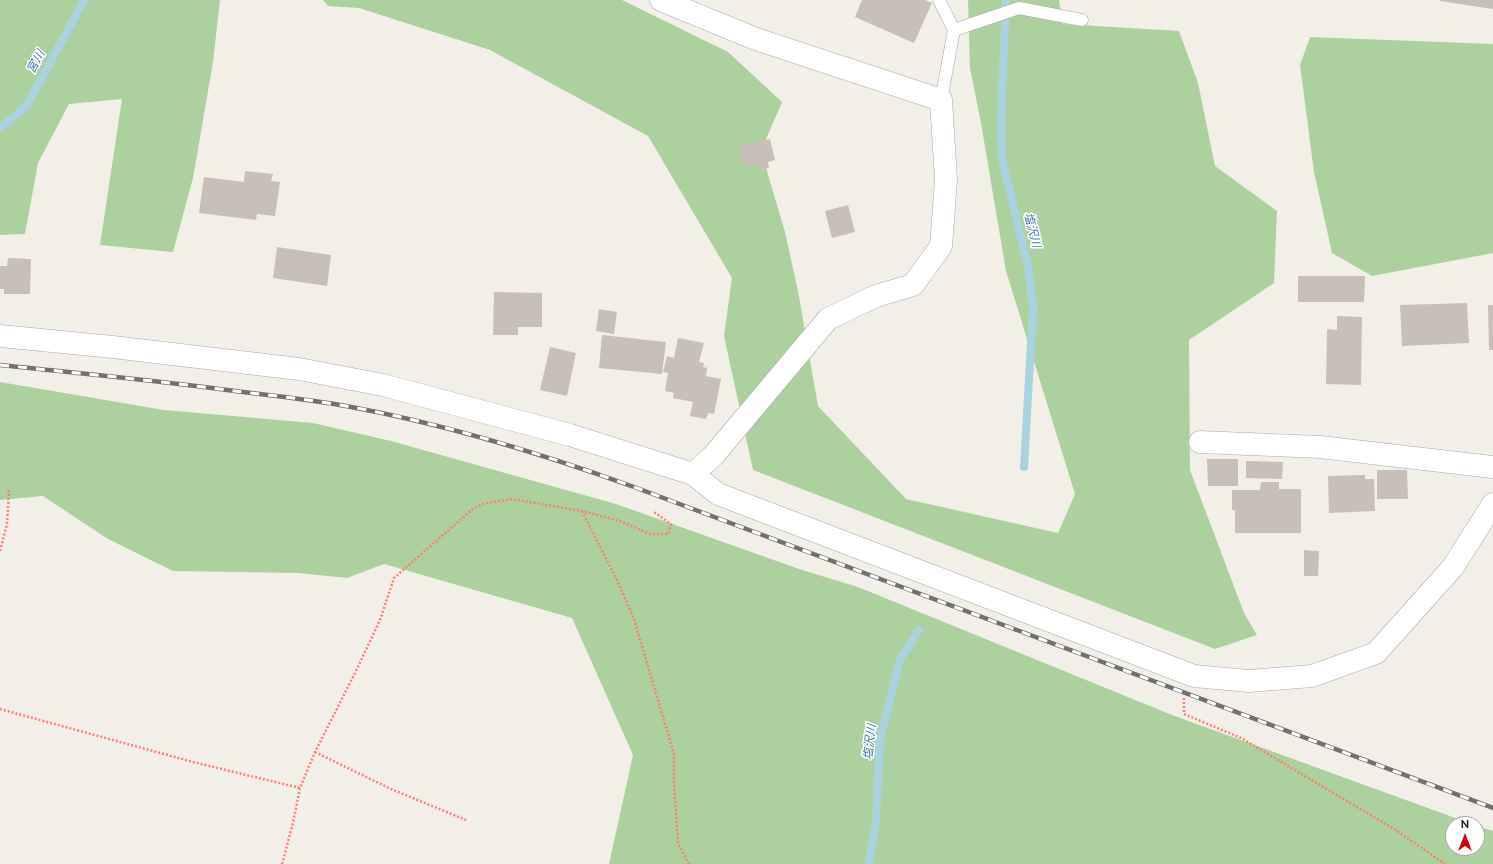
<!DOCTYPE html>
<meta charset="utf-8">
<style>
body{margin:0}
#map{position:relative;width:1493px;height:864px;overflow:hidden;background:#f2efe9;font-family:Raleway,sans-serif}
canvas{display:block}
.north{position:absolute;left:1445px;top:816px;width:40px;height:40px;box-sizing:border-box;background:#fff;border:1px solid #a7a7a7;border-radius:50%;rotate:0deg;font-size:11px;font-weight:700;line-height:16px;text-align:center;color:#222}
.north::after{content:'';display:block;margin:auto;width:14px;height:18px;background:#d40000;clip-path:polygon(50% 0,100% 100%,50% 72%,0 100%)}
</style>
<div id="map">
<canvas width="1493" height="864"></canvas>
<div class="north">N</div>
</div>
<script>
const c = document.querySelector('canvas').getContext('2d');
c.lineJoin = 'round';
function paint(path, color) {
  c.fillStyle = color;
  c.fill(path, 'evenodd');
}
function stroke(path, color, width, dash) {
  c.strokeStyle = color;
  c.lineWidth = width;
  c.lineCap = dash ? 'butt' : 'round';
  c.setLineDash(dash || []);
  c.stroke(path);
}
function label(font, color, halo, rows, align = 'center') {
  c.font = font + ' Raleway,"Noto Sans JP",sans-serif';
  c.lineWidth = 3;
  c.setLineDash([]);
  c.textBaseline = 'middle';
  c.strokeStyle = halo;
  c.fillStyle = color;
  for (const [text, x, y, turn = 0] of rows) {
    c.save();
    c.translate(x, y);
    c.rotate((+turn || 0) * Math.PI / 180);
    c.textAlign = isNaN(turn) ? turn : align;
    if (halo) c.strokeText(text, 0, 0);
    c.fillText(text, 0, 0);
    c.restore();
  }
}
paint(new Path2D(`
 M 0,0 L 220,0 L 213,62 L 193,178 L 173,252 L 100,245 L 122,99 L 69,104 L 38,163 L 25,234 L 0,235 Z
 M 323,0 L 622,0 L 728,52 L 782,102 L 761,151 L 785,232 L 798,291 L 818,406 L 906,499 L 1058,533 L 1075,494 L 1006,271 L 981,123 L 970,68 L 968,0 L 1059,0 L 1063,24 L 1179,31 L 1198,83 L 1215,166 L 1277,211 L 1274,283 L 1189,340 L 1190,470 L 1244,613 L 1257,635 L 1215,649 L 753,470 L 724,336 L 732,278 L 648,136 L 490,50 L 359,8 L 328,6 Z
 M 1310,37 L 1493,44 L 1493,253 L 1372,276 L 1332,253 L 1314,172 L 1300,65 Z
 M 0,382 L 164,410 L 313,423 L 391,441 L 616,504 L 802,570 L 858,587 L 1172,715 L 1472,824 L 1453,824 L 1453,848 L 1477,848 L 1477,826 L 1493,831 L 1493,864 L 609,864 L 633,755 L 572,618 L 384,564 L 347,578 L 299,573 L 173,571 L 108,539 L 43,496 L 0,500 Z`), '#add19e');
stroke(new Path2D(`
 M 1006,0 L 1001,107 L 1001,155 L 1028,266 L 1033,308 L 1024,467
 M 0,128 L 27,105 L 84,0
 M 869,864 L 876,817 L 880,739 L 900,659 L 919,630`), '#aad3df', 8);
paint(new Path2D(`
 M 862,0 L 925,0 L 932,3 L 914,43 L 855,17 Z
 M 1440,0 L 1493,0 L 1493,9 L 1440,1 Z
 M 770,139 L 775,160 L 768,162 L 769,168 L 760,170 L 759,164 L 743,167 L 738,146 Z
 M 245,171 L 273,174 L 271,181 L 280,182 L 275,216 L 257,214 L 256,220 L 199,213 L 204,177 L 244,182 Z
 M 848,205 L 855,232 L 832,238 L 825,211 Z
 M 277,247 L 331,255 L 327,286 L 273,278 Z
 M 8,258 L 31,259 L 30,294 L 4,294 L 4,289 L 0,289 L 0,266 L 7,266 Z
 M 1298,276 L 1365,276 L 1364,302 L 1298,302 Z
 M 494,292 L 542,293 L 542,327 L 518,327 L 518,335 L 493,335 Z
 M 1467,303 L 1469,343 L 1402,346 L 1400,305 Z
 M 1488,305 L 1493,305 L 1493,350 L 1489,350 Z
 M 599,309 L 617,312 L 614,334 L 596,331 Z
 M 1337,316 L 1362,317 L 1361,385 L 1326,384 L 1327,329 L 1337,330 Z
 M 602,335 L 666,342 L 662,374 L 599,368 Z
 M 678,338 L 704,343 L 699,362 L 704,363 L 703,367 L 707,368 L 706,376 L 721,379 L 714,414 L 708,413 L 706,419 L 690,416 L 693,402 L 673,398 L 674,393 L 665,391 L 668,373 L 663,372 L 667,356 L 674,358 Z
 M 550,347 L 576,353 L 567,396 L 540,390 Z
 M 1207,459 L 1238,459 L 1238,486 L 1208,486 Z
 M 1246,461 L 1283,462 L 1282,479 L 1246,478 Z
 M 1377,470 L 1407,470 L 1408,499 L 1377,499 Z
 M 1365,475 L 1365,479 L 1374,479 L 1375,511 L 1329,513 L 1328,476 Z
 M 1261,482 L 1279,482 L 1279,489 L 1301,489 L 1301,533 L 1235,533 L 1235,510 L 1232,510 L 1232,490 L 1260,490 Z
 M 1304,550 L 1319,551 L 1318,576 L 1304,576 Z`), '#c7bfb8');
const service = new Path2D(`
 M 939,0 L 954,30 L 941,100
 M 954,30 L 1019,8 L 1082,20`);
const minor = new Path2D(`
 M 1200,442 L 1320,447 L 1493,467
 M 693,474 L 718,494 L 1194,676 L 1249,681 L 1312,676 L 1376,653 L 1453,567 L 1493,504`);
const tertiary = new Path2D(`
 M 0,336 L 113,347 L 299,369 L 383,385 L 570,435 L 693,474 L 713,456 L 828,319 L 876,296 L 913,285 L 941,246 L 946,180 L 941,100 L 756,39 L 661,0`);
stroke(service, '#a9a9a9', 13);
stroke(minor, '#a9a9a9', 23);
stroke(tertiary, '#a9a9a9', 23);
stroke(new Path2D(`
 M 582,511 L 618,582 L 634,619 L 674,754 L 674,784 L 678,843 L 689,864
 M 0,551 L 7,524 L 9,490
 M 1184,698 L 1184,714 L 1241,738 L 1394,829 L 1445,864
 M 0,709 L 193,762 L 300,788
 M 315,752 L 391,789 L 466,820
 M 282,864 L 293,823 L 300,788 L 315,752 L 355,673 L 380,620 L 394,578 L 474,508 L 486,503 L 512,499 L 582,511 L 620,521 L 650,534 L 668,534 L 671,524 L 654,512`), '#fa8072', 2.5, [2, 2]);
stroke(service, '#fff', 12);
stroke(minor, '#fff', 22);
stroke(tertiary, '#fff', 22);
const rail = new Path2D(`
 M 0,365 C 76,373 151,380 227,390 C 266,395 307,399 346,406 C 445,424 540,453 634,487 L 1493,808`);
stroke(rail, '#707070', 4.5);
stroke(rail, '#fff', 3, [9]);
label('italic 12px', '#4a7aab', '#fff', [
 ["宮川",36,62,-61],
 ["塩沢川",1032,230,76],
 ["塩沢川",870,742,-83]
]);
</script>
